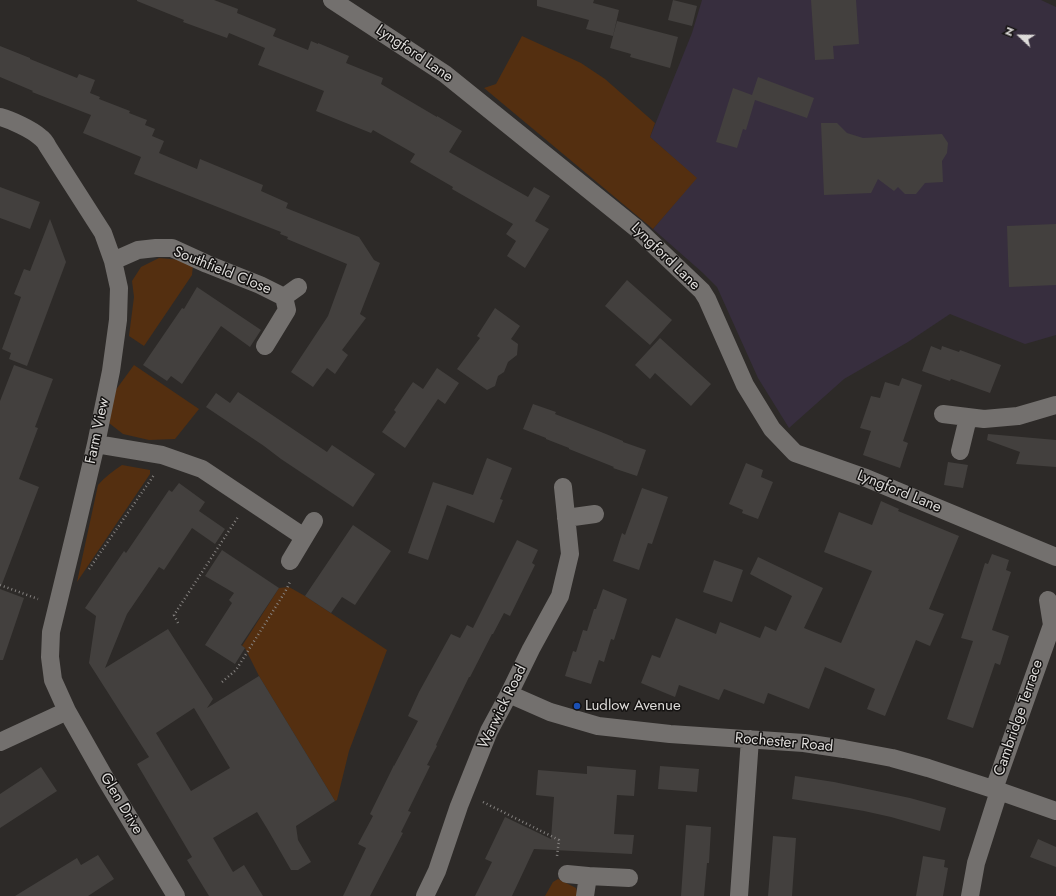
<!DOCTYPE html>
<style>
body{margin:0}
#map{position:relative;width:1056px;height:896px;overflow:hidden;background:#2d2a28;font-family:Jost,sans-serif}
canvas{display:block}
.north{position:absolute;left:1000px;top:16px;width:40px;height:40px;-webkit-text-stroke:3px #151312;paint-order:stroke;rotate:292deg;font-size:11px;font-weight:700;line-height:16px;text-align:center;color:#dddbd9}
.north::after{content:'';display:block;margin:auto;width:14px;height:18px;background:#dddbd9;clip-path:polygon(50% 0,100% 100%,50% 72%,0 100%)}
</style>
<div id="map">
<canvas width="1056" height="896"></canvas>
<div class="north">N</div>
</div>
<script>
const c = document.querySelector('canvas').getContext('2d');
c.lineJoin = 'round';
function paint(path, color) {
  c.fillStyle = color;
  c.fill(path, 'evenodd');
}
function stroke(path, color, width, dash) {
  c.strokeStyle = color;
  c.lineWidth = width;
  c.lineCap = dash ? 'butt' : 'round';
  c.setLineDash(dash || []);
  c.stroke(path);
}
function label(font, color, halo, rows, align = 'center') {
  c.font = font + ' Jost,sans-serif';
  c.lineWidth = 3;
  c.setLineDash([]);
  c.textBaseline = 'middle';
  c.strokeStyle = halo;
  c.fillStyle = color;
  for (const [text, x, y, turn = 0] of rows) {
    c.save();
    c.translate(x, y);
    c.rotate((+turn || 0) * Math.PI / 180);
    c.textAlign = isNaN(turn) ? turn : align;
    if (halo) c.strokeText(text, 0, 0);
    c.fillText(text, 0, 0);
    c.restore();
  }
}
paint(new Path2D(`
 M 702,0 L 1041,0 L 1056,7 L 1056,335 L 1025,344 L 950,314 L 908,342 L 844,379 L 789,428 L 758,378 L 717,287 L 703,273 L 653,229 L 696,178 L 650,137 L 692,33 Z`), '#372e3e');
paint(new Path2D(`
 M 522,36 L 581,63 L 605,79 L 655,123 L 650,137 L 697,178 L 653,229 L 484,88 L 496,84 Z
 M 159,258 L 181,260 L 193,265 L 192,275 L 144,346 L 129,336 L 134,297 L 132,281 L 141,267 Z
 M 134,365 L 199,409 L 175,439 L 149,440 L 123,434 L 109,423 L 115,391 Z
 M 122,465 L 150,470 L 150,474 L 77,582 L 98,485 C 105,477 113,471 122,465 Z
 M 289,587 L 305,596 L 387,650 L 349,751 L 337,800 L 335,801 L 259,676 L 245,648 L 242,646 L 279,588 Z
 M 558,879 L 576,888 L 578,896 L 545,896 L 553,882 Z`), '#542f10');
paint(new Path2D(`
 M 137,0 L 214,0 L 238,9 L 237,13 L 276,29 L 273,36 L 308,50 L 311,41 L 318,44 L 318,43 L 349,56 L 346,63 L 383,78 L 381,84 L 437,117 L 437,116 L 462,131 L 449,152 L 528,197 L 534,187 L 550,196 L 535,221 L 549,229 L 525,268 L 507,256 L 516,241 L 506,234 L 513,224 L 452,189 L 453,187 L 410,162 L 415,154 L 373,130 L 371,133 L 316,111 L 324,91 L 258,65 L 265,48 L 229,33 L 227,38 L 183,22 L 184,20 L 137,1 Z
 M 537,0 L 594,0 L 593,3 L 619,10 L 613,36 L 586,29 L 589,20 L 537,6 Z
 M 673,0 L 697,6 L 692,26 L 668,20 Z
 M 811,0 L 856,0 L 859,44 L 833,46 L 834,59 L 815,60 Z
 M 617,21 L 678,37 L 670,68 L 630,57 L 631,54 L 610,48 Z
 M 0,46 L 30,58 L 30,59 L 77,78 L 79,74 L 95,80 L 90,93 L 100,97 L 99,99 L 130,111 L 129,113 L 147,120 L 145,125 L 155,129 L 152,136 L 164,141 L 159,153 L 197,169 L 200,159 L 263,185 L 261,191 L 288,203 L 286,208 L 359,237 L 374,260 L 380,263 L 360,314 L 366,318 L 342,350 L 348,355 L 335,374 L 327,368 L 313,387 L 291,372 L 328,316 L 347,264 L 287,239 L 288,237 L 280,234 L 281,232 L 134,174 L 141,157 L 83,133 L 91,115 L 32,92 L 33,91 L 0,77 Z
 M 758,77 L 814,98 L 807,118 L 755,100 L 746,130 L 743,129 L 737,148 L 716,142 L 733,88 L 752,95 Z
 M 821,123 L 837,123 L 847,133 L 863,138 L 942,134 L 948,143 L 947,153 L 942,161 L 943,182 L 925,183 L 916,194 L 905,194 L 898,187 L 894,191 L 878,179 L 871,193 L 824,195 Z
 M 0,187 L 40,202 L 30,229 L 0,218 Z
 M 50,219 L 66,262 L 27,366 L 9,359 L 11,353 L 2,349 L 21,297 L 14,294 L 24,269 L 30,271 Z
 M 1056,224 L 1056,285 L 1009,287 L 1007,226 Z
 M 627,280 L 672,320 L 650,345 L 605,306 Z
 M 197,287 L 261,330 L 250,347 L 221,326 L 182,384 L 171,376 L 167,381 L 143,365 L 182,308 L 184,309 Z
 M 495,308 L 520,326 L 511,339 L 518,344 L 517,355 L 508,362 L 504,372 L 498,376 L 495,386 L 487,390 L 457,369 L 480,338 L 477,336 Z
 M 660,338 L 711,384 L 691,406 L 655,373 L 650,379 L 635,365 Z
 M 931,346 L 941,350 L 942,346 L 959,352 L 960,350 L 1001,365 L 990,393 L 951,379 L 950,381 L 922,371 Z
 M 14,365 L 53,379 L 35,427 L 38,428 L 19,479 L 39,487 L 2,584 L 0,584 L 0,401 Z
 M 437,368 L 459,383 L 445,404 L 438,399 L 405,448 L 382,432 L 396,412 L 394,410 L 413,382 L 423,389 Z
 M 902,378 L 922,385 L 903,441 L 908,443 L 900,468 L 863,455 L 871,431 L 860,428 L 871,396 L 880,398 L 885,382 L 899,386 Z
 M 238,392 L 327,452 L 332,445 L 375,474 L 353,507 L 281,459 L 264,446 L 206,407 L 216,393 L 230,403 Z
 M 533,404 L 556,412 L 555,414 L 601,432 L 623,441 L 623,442 L 646,450 L 637,476 L 613,468 L 614,467 L 569,449 L 569,448 L 546,439 L 546,438 L 523,429 Z
 M 988,434 L 1056,440 L 1056,467 L 1016,464 L 1020,452 L 987,440 Z
 M 487,458 L 512,468 L 500,499 L 503,500 L 494,523 L 447,505 L 428,560 L 408,553 L 433,482 L 473,495 Z
 M 948,462 L 968,465 L 963,488 L 944,485 Z
 M 746,463 L 763,470 L 761,477 L 773,482 L 758,519 L 742,513 L 743,510 L 729,504 Z
 M 179,483 L 205,502 L 199,511 L 225,529 L 215,544 L 192,528 L 164,570 L 159,567 L 127,614 L 105,668 L 168,629 L 213,699 L 207,708 L 259,676 L 335,801 L 296,826 L 298,840 L 311,862 L 298,870 L 291,870 L 268,830 L 257,812 L 213,838 L 233,872 L 244,865 L 263,896 L 209,896 L 187,860 L 192,857 L 137,764 L 149,757 L 89,663 L 96,616 L 85,608 L 124,551 L 126,553 L 169,490 L 172,492 ZM 194,708 L 230,768 L 191,791 L 156,733 Z
 M 642,488 L 668,497 L 652,544 L 648,543 L 639,570 L 613,561 L 622,533 L 625,535 Z
 M 881,501 L 899,509 L 898,511 L 959,536 L 929,609 L 944,614 L 930,646 L 916,640 L 885,716 L 867,709 L 875,689 L 825,667 L 809,709 L 768,693 L 764,704 L 724,689 L 719,700 L 679,685 L 675,697 L 641,683 L 652,655 L 660,658 L 676,618 L 716,634 L 720,622 L 760,638 L 765,626 L 776,631 L 792,596 L 750,574 L 758,557 L 823,588 L 804,628 L 841,643 L 872,571 L 824,552 L 839,512 L 872,525 Z
 M 353,525 L 391,551 L 355,605 L 342,597 L 331,613 L 305,596 Z
 M 517,540 L 538,550 L 532,563 L 535,565 L 510,616 L 504,613 L 493,634 L 492,634 L 470,677 L 469,677 L 436,745 L 437,746 L 427,765 L 430,766 L 408,811 L 411,812 L 401,832 L 403,833 L 370,896 L 343,896 L 366,848 L 358,844 L 373,816 L 370,814 L 394,765 L 394,766 L 418,721 L 408,716 L 419,692 L 451,634 L 460,638 L 467,625 L 473,628 Z
 M 222,550 L 279,588 L 241,645 L 245,648 L 235,664 L 205,645 L 232,603 L 229,600 L 234,593 L 205,576 Z
 M 992,554 L 1009,560 L 1006,570 L 1011,572 L 992,630 L 1009,636 L 1000,665 L 995,663 L 973,728 L 947,719 L 973,641 L 961,638 L 985,563 L 988,564 Z
 M 714,560 L 743,570 L 732,602 L 703,592 Z
 M 0,589 L 24,598 L 3,660 L 0,660 Z
 M 603,589 L 627,599 L 614,640 L 611,639 L 604,662 L 599,660 L 591,684 L 565,676 L 573,651 L 576,652 L 583,630 L 587,631 L 594,609 L 596,609 Z
 M 587,766 L 636,770 L 634,796 L 617,795 L 614,834 L 634,835 L 632,854 L 534,849 L 512,896 L 475,896 L 492,862 L 485,859 L 505,817 L 551,839 L 554,797 L 536,795 L 538,770 L 587,774 Z
 M 660,766 L 699,769 L 697,792 L 658,789 Z
 M 41,767 L 57,791 L 0,828 L 0,794 Z
 M 795,776 L 834,782 L 910,798 L 946,808 L 940,831 L 891,817 L 864,811 L 829,805 L 792,799 Z
 M 686,825 L 711,827 L 709,863 L 707,863 L 704,896 L 681,896 Z
 M 773,836 L 796,838 L 792,896 L 768,896 Z
 M 1038,839 L 1056,847 L 1056,867 L 1030,857 Z
 M 98,855 L 114,879 L 88,896 L 15,896 L 77,858 L 81,865 Z
 M 923,856 L 945,860 L 944,867 L 948,868 L 943,896 L 916,896 Z`), '#43403e');
stroke(new Path2D(`
 M 89,569 L 154,475
 M 0,585 L 38,599
 M 178,623 L 174,615 L 238,517
 M 222,682 L 236,670 L 285,592 L 291,580
 M 483,802 L 559,840 L 557,856`), '#868381', 2.5, [1, 3]);
stroke(new Path2D(`
 M 332,0 L 445,74 L 636,228 L 702,291 L 707,299 L 745,385 L 772,429 L 795,453 L 866,478 L 1056,557
 M 0,117 C 11,120 31,129 40,137 C 43,139 46,143 48,147 L 103,233 L 113,261 L 119,288 L 118,320 L 111,371 L 96,444 L 76,529 L 51,632 L 50,657 L 53,680 L 67,711 L 0,742
 M 113,261 L 138,250 L 156,248 L 172,248 L 207,264 L 260,285 L 284,297 L 287,310 L 265,346
 M 284,297 L 298,287
 M 943,414 L 984,419 L 1018,416 L 1056,405
 M 96,444 L 162,455 L 202,469 L 304,537
 M 960,451 L 968,418
 M 566,518 L 595,514
 M 290,561 L 314,521
 M 509,694 L 550,712 L 598,726 L 670,734 L 804,743 L 844,749 L 892,758 L 928,768 L 999,791 L 1056,811
 M 67,711 L 105,778 L 176,896
 M 994,789 L 1052,625 L 1048,600
 M 567,874 L 588,876 L 629,878
 M 425,896 L 437,871 L 459,806 L 489,731 L 509,694 L 531,649 L 560,596 L 570,554 L 563,487
 M 585,896 L 588,876
 M 739,896 L 750,739
 M 970,896 L 976,863 L 999,791`), '#73706e', 18);
for (const [x, y, r, color] of [
 [577,706,4,"#1a4fb4"]
]) {
  const dot = new Path2D();
  dot.arc(x, y, r, 0, 2 * Math.PI);
  c.fillStyle = color;
  c.fill(dot);
  stroke(dot, '#151312', 1.5);
}
label('15px', '#dddbd9', '#151312', [
 ["Lyngford Lane",414,54,34],
 ["Lyngford Lane",665,257,44],
 ["Southfield Close",222,271,22],
 ["Farm View",98,431,-78],
 ["Lyngford Lane",899,492,22],
 ["Warwick Road",503,707,-64],
 ["Cambridge Terrace",1019,718,-71],
 ["Rochester Road",784,743,5],
 ["Glen Drive",121,804,59]
]);
label('15px', '#dddbd9', '#151312', [
 ["Ludlow Avenue",585,706]
], 'left');
</script>
